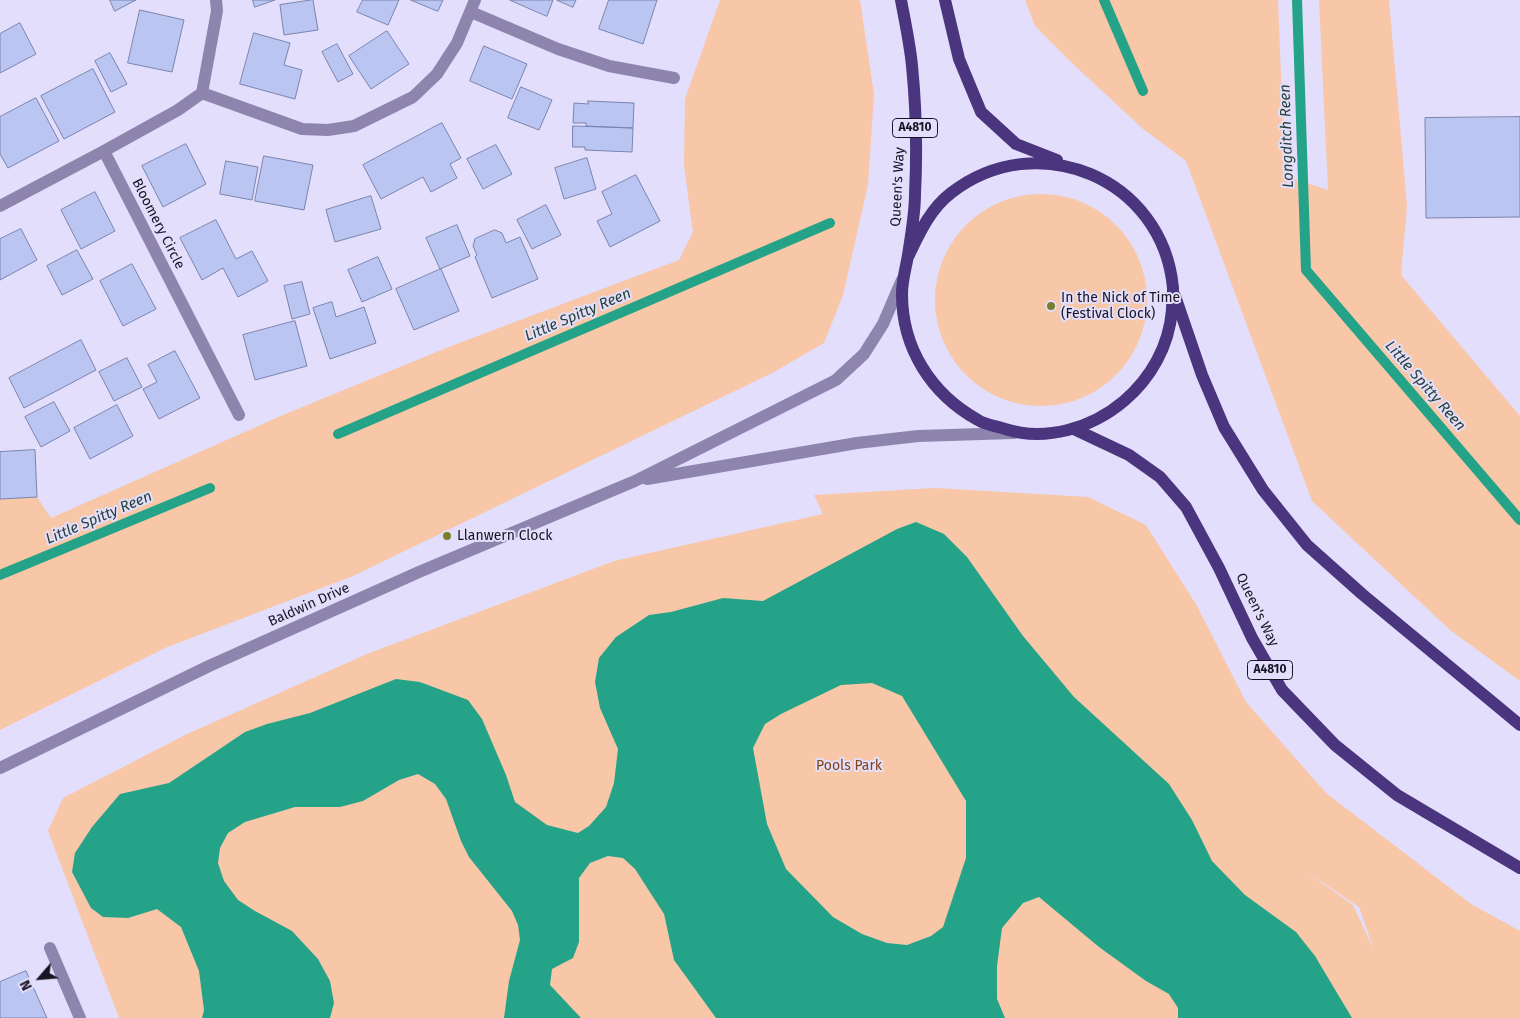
<!DOCTYPE html>
<style>
body{margin:0}
#map{position:relative;width:1520px;height:1018px;overflow:hidden;background:#e3defb;font-family:"Fira Sans",sans-serif}
canvas{display:block}
.north{position:absolute;left:15px;top:953px;width:50px;height:50px;-webkit-text-stroke:4px #e3defb;paint-order:stroke;rotate:243deg;font-size:14px;font-weight:700;line-height:20px;text-align:center;color:#181424}
.north::after{content:'';display:block;margin:auto;width:18px;height:22px;background:#181424;clip-path:polygon(50% 0,100% 100%,50% 72%,0 100%)}
</style>
<div id="map">
<canvas width="1520" height="1018"></canvas>
<div class="north">N</div>
</div>
<script>
const c = document.querySelector('canvas').getContext('2d');
c.lineJoin = 'round';
function paint(path, color) {
  c.fillStyle = color;
  c.fill(path, 'evenodd');
}
function stroke(path, color, width, dash) {
  c.strokeStyle = color;
  c.lineWidth = width;
  c.lineCap = dash ? 'butt' : 'round';
  c.setLineDash(dash || []);
  c.stroke(path);
}
function label(font, color, halo, rows, align = 'center') {
  c.font = font + ' "Fira Sans",sans-serif';
  c.lineWidth = 4;
  c.setLineDash([]);
  c.textBaseline = 'middle';
  c.strokeStyle = halo;
  c.fillStyle = color;
  for (const [text, x, y, turn = 0] of rows) {
    c.save();
    c.translate(x, y);
    c.rotate((+turn || 0) * Math.PI / 180);
    c.textAlign = isNaN(turn) ? turn : align;
    if (halo) c.strokeText(text, 0, 0);
    c.fillText(text, 0, 0);
    c.restore();
  }
}
paint(new Path2D(`
 M 720,0 L 860,0 L 874,94 L 868,185 L 843,295 L 824,343 L 772,373 L 353,576 L 165,648 L 0,730 L 0,499 L 37,497 L 51,518 L 283,415 L 446,348 L 679,260 L 693,232 L 684,166 L 685,99 Z
 M 1025,0 L 1278,0 L 1285,176 L 1328,190 L 1319,0 L 1389,0 L 1407,206 L 1401,275 L 1520,416 L 1520,681 L 1450,630 L 1312,501 L 1186,161 L 1143,129 L 1072,63 L 1035,26 Z
 M935 300a106 106 0 1 1 212 0a106 106 0 1 1-212 0Z
 M 935,488 L 1088,497 L 1146,525 L 1197,606 L 1246,702 L 1326,793 L 1471,904 L 1520,931 L 1520,1018 L 119,1018 L 48,831 L 63,798 L 187,734 L 367,654 L 614,561 L 823,514 L 814,495 ZM 1302,869 L 1359,907 L 1374,950 L 1353,905 Z`), '#f7c7a8');
paint(new Path2D(`
 M 916,522 L 944,534 L 967,557 L 1023,636 L 1074,697 L 1169,784 L 1192,820 L 1212,861 L 1245,895 L 1296,932 L 1315,956 L 1352,1018 L 1178,1018 L 1178,1008 L 1169,994 L 1146,981 L 1099,947 L 1039,897 L 1023,903 L 1002,928 L 997,966 L 997,999 L 1005,1018 L 716,1018 L 674,960 L 664,914 L 635,869 L 623,858 L 608,856 L 590,863 L 579,878 L 579,942 L 573,958 L 552,969 L 550,985 L 581,1018 L 504,1018 L 509,981 L 520,940 L 518,925 L 512,911 L 469,857 L 461,841 L 446,799 L 435,784 L 418,774 L 399,780 L 363,801 L 340,807 L 295,807 L 245,822 L 228,833 L 220,848 L 218,863 L 224,881 L 238,900 L 255,911 L 292,931 L 318,959 L 330,981 L 334,1003 L 330,1018 L 202,1018 L 204,1010 L 199,971 L 181,927 L 157,909 L 128,918 L 103,917 L 91,908 L 72,872 L 75,853 L 92,827 L 120,794 L 169,783 L 245,732 L 267,724 L 310,713 L 396,679 L 420,682 L 468,700 L 482,719 L 506,775 L 515,802 L 547,825 L 578,833 L 589,826 L 606,807 L 614,783 L 618,749 L 600,708 L 595,682 L 599,658 L 616,637 L 649,615 L 671,612 L 723,598 L 763,601 L 897,529 ZM 872,683 L 902,696 L 966,801 L 966,858 L 943,927 L 931,936 L 907,945 L 887,943 L 862,934 L 833,917 L 786,869 L 767,824 L 753,748 L 765,724 L 781,714 L 841,685 Z`), '#24a388');
stroke(new Path2D(`
 M 1104,0 L 1143,91
 M 1297,0 L 1306,270 L 1520,520
 M 338,434 L 830,223
 M 0,575 L 210,488`), '#24a388', 10);
const building = new Path2D(`
 M 110,0 L 136,0 L 115,11 Z
 M 253,0 L 275,0 L 255,7 Z
 M 313,0 L 318,30 L 284,35 L 280,5 Z
 M 363,0 L 399,0 L 388,25 L 357,12 Z
 M 411,0 L 443,0 L 438,11 Z
 M 510,0 L 553,0 L 547,16 Z
 M 557,0 L 576,0 L 573,7 Z
 M 609,0 L 657,0 L 643,44 L 599,29 Z
 M 140,10 L 184,20 L 172,72 L 128,63 Z
 M 20,23 L 36,54 L 0,73 L 0,34 Z
 M 387,31 L 409,64 L 371,89 L 349,56 Z
 M 254,33 L 290,43 L 284,65 L 302,70 L 295,99 L 240,84 Z
 M 337,44 L 353,74 L 338,82 L 322,52 Z
 M 484,46 L 527,64 L 512,99 L 470,81 Z
 M 110,53 L 127,84 L 111,92 L 95,61 Z
 M 93,69 L 115,112 L 64,139 L 41,96 Z
 M 521,87 L 552,100 L 539,130 L 508,118 Z
 M 36,98 L 59,141 L 8,168 L 0,154 L 0,117 Z
 M 588,101 L 634,103 L 633,128 L 586,126 L 586,123 L 573,123 L 574,103 L 588,104 Z
 M 1520,117 L 1520,217 L 1426,218 L 1425,118 Z
 M 442,123 L 461,158 L 450,164 L 457,178 L 431,192 L 423,177 L 381,199 L 363,165 Z
 M 573,126 L 633,128 L 632,152 L 585,150 L 585,147 L 573,147 Z
 M 186,144 L 206,184 L 163,207 L 142,166 Z
 M 496,145 L 512,174 L 483,189 L 467,159 Z
 M 264,156 L 313,165 L 304,210 L 255,201 Z
 M 587,158 L 596,189 L 564,199 L 555,168 Z
 M 226,161 L 258,167 L 252,200 L 220,194 Z
 M 636,175 L 660,221 L 610,247 L 597,221 L 612,214 L 602,192 Z
 M 95,192 L 115,231 L 81,249 L 61,210 Z
 M 371,196 L 381,229 L 335,242 L 326,210 Z
 M 546,205 L 561,235 L 532,249 L 517,220 Z
 M 216,220 L 236,259 L 252,251 L 268,281 L 238,297 L 223,268 L 202,280 L 180,238 Z
 M 457,225 L 470,256 L 440,269 L 426,238 Z
 M 21,229 L 37,260 L 0,280 L 0,239 Z
 M 495,230 L 502,233 L 506,243 L 520,237 L 538,279 L 492,298 L 475,257 L 477,255 L 473,246 L 475,239 Z
 M 77,250 L 93,279 L 62,295 L 47,266 Z
 M 378,257 L 392,289 L 362,302 L 348,270 Z
 M 132,264 L 156,309 L 123,326 L 100,281 Z
 M 441,269 L 459,311 L 414,330 L 396,289 Z
 M 302,282 L 310,314 L 292,319 L 284,286 Z
 M 332,302 L 336,317 L 364,307 L 376,343 L 330,359 L 313,308 Z
 M 295,321 L 307,366 L 255,380 L 243,335 Z
 M 81,340 L 96,370 L 24,408 L 9,378 Z
 M 175,351 L 200,398 L 159,419 L 143,389 L 157,382 L 148,365 Z
 M 127,358 L 142,387 L 114,401 L 99,372 Z
 M 54,402 L 70,431 L 41,447 L 25,417 Z
 M 117,405 L 133,436 L 90,459 L 74,428 Z
 M 35,450 L 37,497 L 0,499 L 0,452 Z
 M 26,971 L 47,1018 L 0,1018 L 0,982 Z`);
paint(building, '#bac5f2');
stroke(building, '#7a84ae', 1);
stroke(new Path2D(`
 M 471,12 L 558,49 L 609,66 L 674,78
 M 202,93 L 302,129 L 328,130 L 354,126 L 413,97 L 437,74 L 457,43 L 475,0
 M 104,151 L 178,110 L 202,93 L 217,11 L 216,0
 M 0,206 L 104,151 L 239,415
 M 647,479 L 857,443 L 918,436 L 1014,433
 M 0,768 L 209,666 L 419,572 L 635,481 L 836,380 L 864,354 L 883,324 L 902,280
 M 50,948 L 80,1018`), '#8e85af', 12);
stroke(new Path2D(`
 M 901,0 C 905,22 910,44 912,66 C 916,106 917,154 915,194 C 915,214 911,235 908,255 C 906,268 902,280 902,294 C 902,348 931,394 978,420 C 986,425 996,426 1005,429 C 1046,442 1092,428 1124,401 C 1151,378 1169,346 1172,310 C 1172,303 1173,295 1173,288 C 1163,178 1037,126 951,193 C 930,209 919,234 908,257
 M 945,0 L 959,59 L 981,112 L 1016,144 L 1057,160
 M 1175,296 L 1202,375 L 1224,427 L 1263,490 L 1307,545 L 1362,594 L 1520,725
 M 1074,429 L 1129,455 L 1160,477 L 1186,507 L 1219,568 L 1252,638 L 1282,690 L 1335,745 L 1397,795 L 1520,868`), '#4b357f', 12);
for (const [x, y, r, color] of [
 [1051,306,5,"#787f2a"],
 [447,536,5,"#787f2a"]
]) {
  const dot = new Path2D();
  dot.arc(x, y, r, 0, 2 * Math.PI);
  c.fillStyle = color;
  c.fill(dot);
  stroke(dot, '#e3defb', 2);
}
for (const [x, y, w] of [
 [915,128,45],
 [1270,670,45]
]) {
  const box = new Path2D();
  box.roundRect(x - w / 2, y - 9.5, w, 19, 4);
  c.fillStyle = '#e3defb';
  c.fill(box);
  stroke(box, '#181424', 1);
}
label('bold 12px', '#181424', null, [
 ["A4810",915,128],
 ["A4810",1270,670]
]);
label('14px', '#181424', '#e3defb', [
 ["Queen's Way",898,187,-87],
 ["Bloomery Circle",158,224,63],
 ["Baldwin Drive",309,605,-24],
 ["Queen's Way",1257,610,64]
]);
label('14px', '#181424', '#e3defb', [
 ["In the Nick of Time",1061,298],
 ["(Festival Clock)",1061,314],
 ["Llanwern Clock",457,536]
], 'left');
label('14px', '#814311', '#e3defb', [
 ["Pools Park",849,766]
]);
label('italic 15px', '#274139', '#e3defb', [
 ["Longditch Reen",1287,136,-92],
 ["Little Spitty Reen",578,315,-23],
 ["Little Spitty Reen",1425,386,49],
 ["Little Spitty Reen",99,518,-23]
]);
</script>
